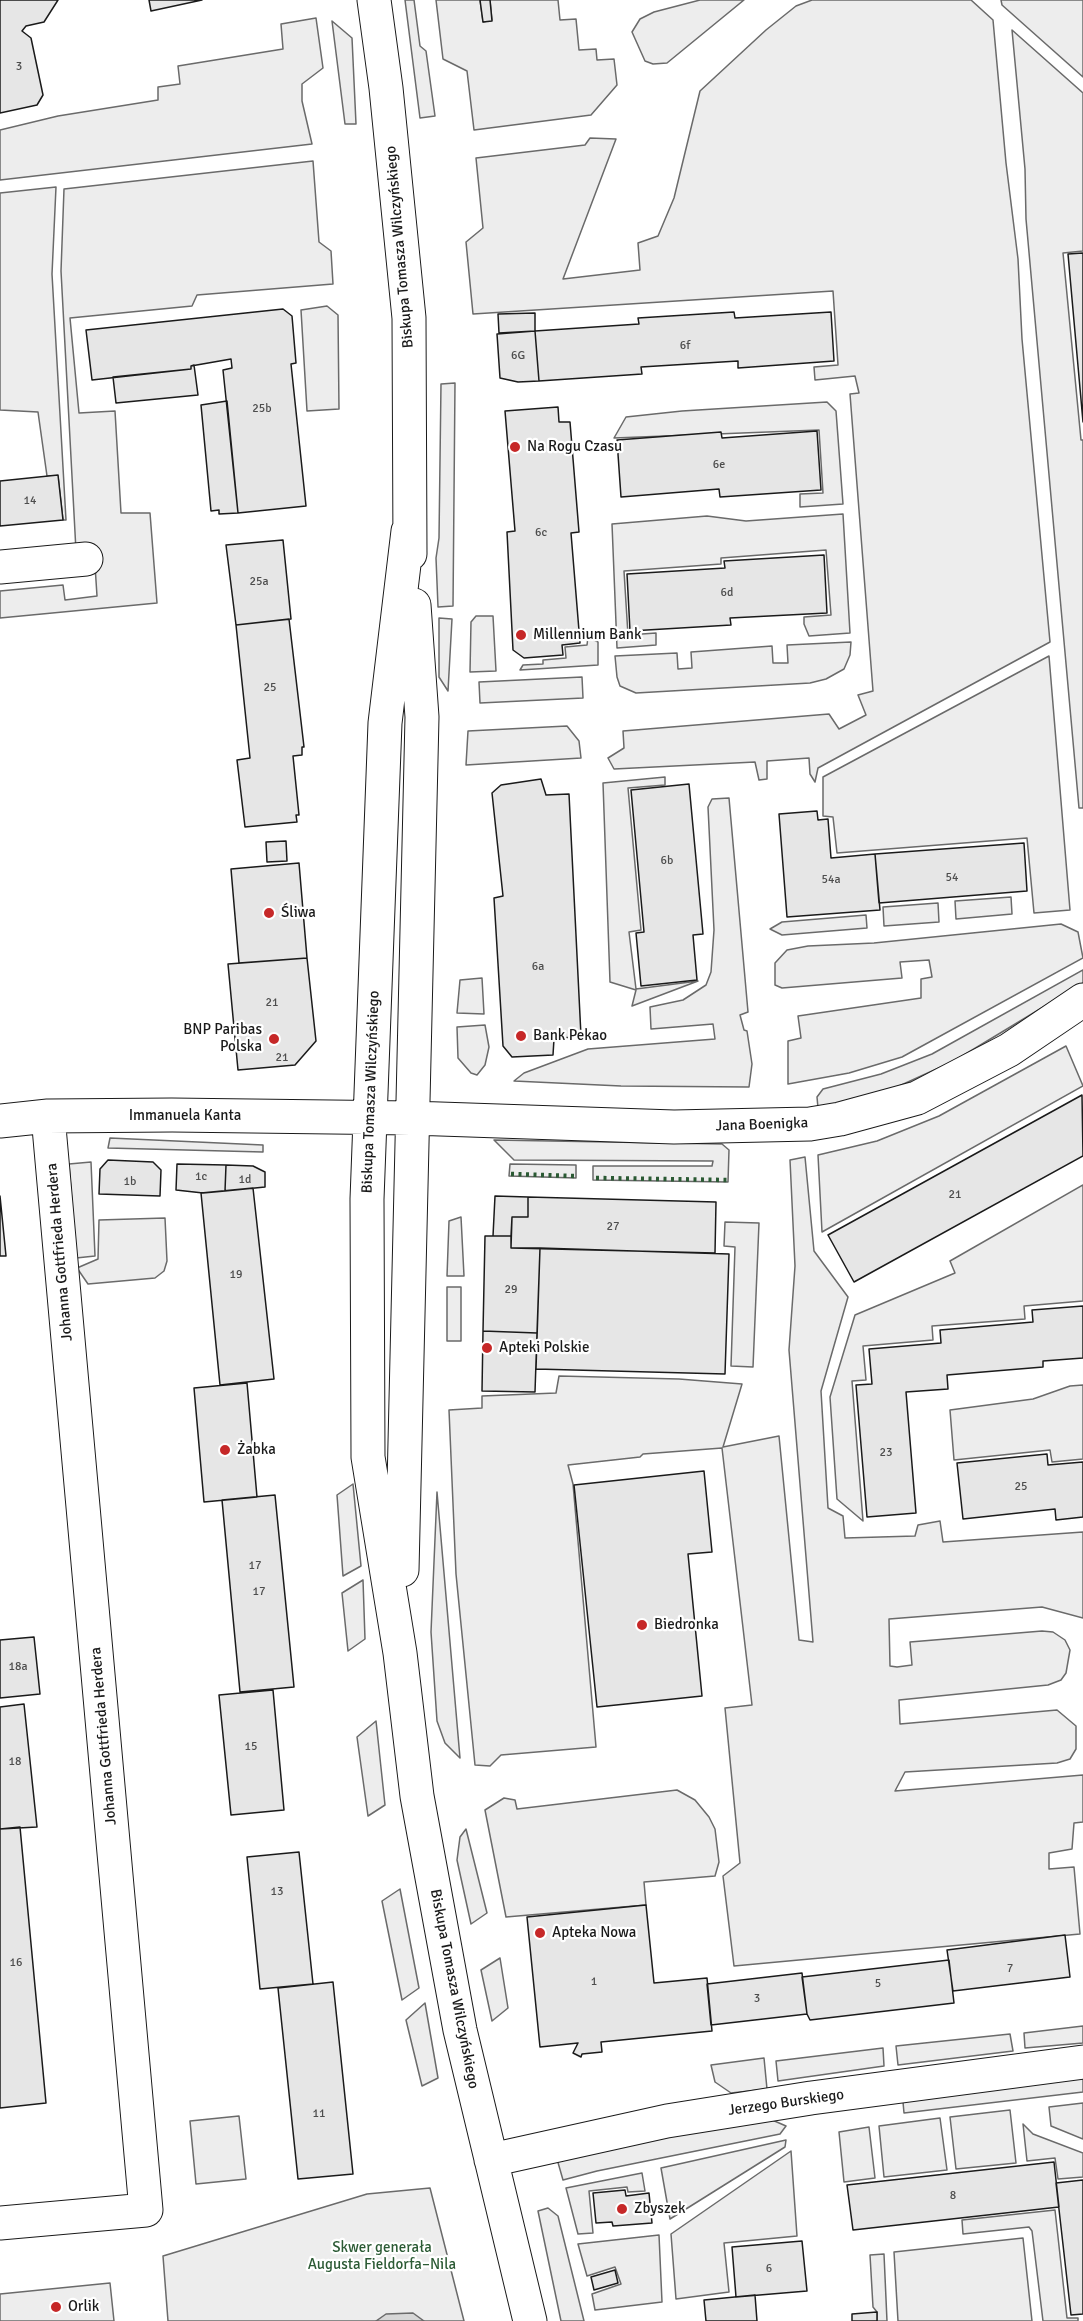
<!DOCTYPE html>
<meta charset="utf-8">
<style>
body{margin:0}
canvas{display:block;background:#fff}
</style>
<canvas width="1083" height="2321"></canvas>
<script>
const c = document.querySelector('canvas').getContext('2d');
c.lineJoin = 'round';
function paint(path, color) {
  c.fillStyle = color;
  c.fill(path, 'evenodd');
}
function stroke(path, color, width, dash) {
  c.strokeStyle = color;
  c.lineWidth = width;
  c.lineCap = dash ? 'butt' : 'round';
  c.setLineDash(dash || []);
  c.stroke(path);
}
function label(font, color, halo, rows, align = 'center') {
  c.font = font + ' Signika,sans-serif';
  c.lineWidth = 4.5;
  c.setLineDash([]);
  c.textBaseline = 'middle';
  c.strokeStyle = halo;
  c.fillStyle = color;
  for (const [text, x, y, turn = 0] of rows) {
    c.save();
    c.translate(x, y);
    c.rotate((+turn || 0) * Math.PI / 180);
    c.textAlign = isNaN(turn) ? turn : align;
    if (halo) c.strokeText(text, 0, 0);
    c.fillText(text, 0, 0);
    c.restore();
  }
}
const built = new Path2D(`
 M 405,0 L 414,0 L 420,46 L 426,51 L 435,116 L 420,118 Z
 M 436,0 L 480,0 L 483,22 L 492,20 L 490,0 L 558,0 L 560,20 L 576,19 L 579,50 L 596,49 L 597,60 L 614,59 L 617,85 L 591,115 L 474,130 L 467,71 L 443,59 Z
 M 700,0 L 744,0 L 667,63 L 653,64 L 645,61 L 632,32 L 640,19 L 654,12 Z
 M 812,0 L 971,0 L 993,20 L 1006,163 L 1018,259 L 1022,339 L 1050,642 L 818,768 L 815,782 L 810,774 L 809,758 L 767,761 L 767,779 L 759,780 L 755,762 L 614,769 L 608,758 L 624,748 L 623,731 L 829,714 L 839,729 L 866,715 L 858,695 L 873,691 L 850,394 L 859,393 L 855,376 L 815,380 L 814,367 L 838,365 L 833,291 L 473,314 L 466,242 L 483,228 L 476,158 L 585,145 L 590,138 L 616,139 L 563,279 L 640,270 L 638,243 L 658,236 L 674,198 L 700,91 L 766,30 L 796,6 Z
 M 1001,0 L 1083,0 L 1083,77 L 1002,5 Z
 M 316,18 L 323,68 L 302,84 L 302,101 L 312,144 L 0,180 L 0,130 L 58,116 L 158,100 L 158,87 L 180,84 L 178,66 L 283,49 L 281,24 Z
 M 332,21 L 352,38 L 356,124 L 345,124 Z
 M 1012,30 L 1083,93 L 1083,251 L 1063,253 L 1081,440 L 1083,440 L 1083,808 L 1079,808 L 1026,219 L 1025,169 Z
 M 313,161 L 319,242 L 331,251 L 333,284 L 197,295 L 192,306 L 70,318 L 79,413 L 115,411 L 121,513 L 150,513 L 157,603 L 0,618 L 0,591 L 63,585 L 65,600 L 97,596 L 94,550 L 76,551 L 61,271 L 64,189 Z
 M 56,187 L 52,274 L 66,520 L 63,520 L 58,476 L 47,476 L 38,412 L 0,410 L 0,193 Z
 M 327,306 L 338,315 L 339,409 L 307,411 L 301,310 Z
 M 455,383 L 453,606 L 438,607 L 436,558 L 439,538 L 441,384 Z
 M 827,402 L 836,411 L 843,504 L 800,507 L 800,494 L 823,493 L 819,430 L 614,438 L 626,417 L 682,411 Z
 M 843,514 L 850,633 L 809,636 L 804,624 L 804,617 L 831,615 L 826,550 L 721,558 L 721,564 L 624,571 L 628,635 L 656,633 L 656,645 L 617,648 L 612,524 L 707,516 L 746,521 Z
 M 476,616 L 493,616 L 496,671 L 470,672 L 471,622 Z
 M 439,618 L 452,619 L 448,691 L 439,677 Z
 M 588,637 L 598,642 L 598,665 L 520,670 L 523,665 L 543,664 L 543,660 L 566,658 L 565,647 L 587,645 Z
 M 851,642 L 850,655 L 844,669 L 826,679 L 810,683 L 636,693 L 620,686 L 617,677 L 615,656 L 677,653 L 678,669 L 692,668 L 691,652 L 772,646 L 773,663 L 788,663 L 787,645 Z
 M 1049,656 L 1070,910 L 1034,913 L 1027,838 L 837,853 L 833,817 L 823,816 L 823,777 Z
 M 582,677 L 583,698 L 480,703 L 479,682 Z
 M 567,726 L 579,741 L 581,758 L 466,765 L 468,731 Z
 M 665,777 L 665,785 L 628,788 L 641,930 L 629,932 L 636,989 L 698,981 L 632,1006 L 636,990 L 610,982 L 603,783 Z
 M 729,798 L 748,1012 L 740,1015 L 744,1030 L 747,1031 L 752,1064 L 749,1087 L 621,1086 L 514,1081 L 524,1073 L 588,1049 L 715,1039 L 713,1024 L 651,1029 L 650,1007 L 683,1000 L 706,985 L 711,972 L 714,930 L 708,807 L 712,799 Z
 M 1011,897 L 1012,914 L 956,919 L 955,901 Z
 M 938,903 L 939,922 L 884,926 L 883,907 Z
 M 866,915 L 867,928 L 782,935 L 770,929 L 782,922 Z
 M 1061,924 L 1078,932 L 1083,958 L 902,1057 L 849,1073 L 788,1084 L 788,1041 L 801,1038 L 798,1016 L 921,998 L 921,979 L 932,977 L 929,960 L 900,962 L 902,978 L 782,988 L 775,985 L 775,963 L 787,950 L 808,946 L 874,943 Z
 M 1083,970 L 1083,983 L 954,1061 L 886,1092 L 818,1108 L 817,1097 L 823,1089 L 881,1074 L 932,1054 Z
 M 482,978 L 484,1014 L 457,1013 L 460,980 Z
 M 485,1025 L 489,1047 L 485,1065 L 477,1075 L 471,1073 L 458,1058 L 457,1027 Z
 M 1066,1046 L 1083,1086 L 822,1232 L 818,1155 L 877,1141 L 939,1116 Z
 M 110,1138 L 263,1145 L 263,1152 L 108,1148 Z
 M 494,1140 L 722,1144 L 729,1150 L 728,1182 L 593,1180 L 593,1166 L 712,1166 L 713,1161 L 514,1160 Z
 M 805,1157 L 814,1251 L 848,1297 L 821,1391 L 828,1508 L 843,1516 L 845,1538 L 915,1536 L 918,1525 L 940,1521 L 943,1542 L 1083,1532 L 1083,1618 L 1042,1607 L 889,1619 L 890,1666 L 897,1667 L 912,1665 L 910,1642 L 1042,1631 L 1053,1632 L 1065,1640 L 1070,1650 L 1066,1673 L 1061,1680 L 1048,1685 L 899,1700 L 900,1724 L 1057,1710 L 1076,1726 L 1076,1749 L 1070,1759 L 1057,1763 L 905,1772 L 895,1791 L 1083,1775 L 1083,1822 L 1074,1823 L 1072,1849 L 1049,1853 L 1049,1869 L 1074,1867 L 1080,1934 L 734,1966 L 723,1876 L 740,1863 L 725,1708 L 752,1705 L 722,1448 L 643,1454 L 640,1457 L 568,1465 L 573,1484 L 596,1747 L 501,1755 L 490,1766 L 475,1765 L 456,1574 L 449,1410 L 482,1408 L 482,1396 L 556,1393 L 559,1376 L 679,1379 L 742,1384 L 723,1447 L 779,1436 L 799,1640 L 813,1642 L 789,1350 L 795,1266 L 790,1160 Z
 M 91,1162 L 95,1256 L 76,1258 L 69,1164 Z
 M 510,1164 L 576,1165 L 576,1178 L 509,1176 Z
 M 1083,1185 L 1083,1301 L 1024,1306 L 1025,1319 L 932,1326 L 933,1340 L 863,1346 L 866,1380 L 852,1381 L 863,1521 L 837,1499 L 830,1397 L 855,1315 L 955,1273 L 950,1261 Z
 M 461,1217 L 464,1276 L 447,1276 L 449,1221 Z
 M 165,1218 L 167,1261 L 164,1271 L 155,1278 L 88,1284 L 77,1268 L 98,1259 L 99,1220 Z
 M 725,1222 L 759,1223 L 753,1367 L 731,1366 L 735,1247 L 724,1246 Z
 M 447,1287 L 461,1287 L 461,1341 L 447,1341 Z
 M 1083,1385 L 1083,1459 L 1052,1462 L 1050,1450 L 954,1460 L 950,1410 L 1033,1399 L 1070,1386 Z
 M 353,1484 L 361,1566 L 343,1576 L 337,1495 Z
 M 437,1492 L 460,1758 L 445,1743 L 437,1721 L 431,1632 Z
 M 363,1580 L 365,1639 L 348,1651 L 342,1593 Z
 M 376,1721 L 385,1805 L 368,1816 L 357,1737 Z
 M 677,1790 L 695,1800 L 709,1817 L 715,1829 L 719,1862 L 715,1876 L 644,1882 L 646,1905 L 506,1917 L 485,1810 L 504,1798 L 515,1800 L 517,1809 Z
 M 466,1829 L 487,1913 L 471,1924 L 457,1860 L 460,1837 Z
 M 400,1889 L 419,1988 L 402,2000 L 382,1901 Z
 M 500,1958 L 508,2008 L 492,2021 L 481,1970 Z
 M 425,2003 L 438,2078 L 422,2086 L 406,2020 Z
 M 1083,2026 L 1083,2043 L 1025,2048 L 1024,2033 Z
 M 1010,2034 L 1013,2051 L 898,2065 L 896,2046 Z
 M 883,2048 L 884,2066 L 778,2081 L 776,2061 Z
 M 764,2058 L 767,2089 L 731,2093 L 715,2082 L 711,2065 Z
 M 1083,2069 L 1083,2092 L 904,2113 L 902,2091 Z
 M 1083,2103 L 1083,2139 L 1051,2126 L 1049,2107 Z
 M 1010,2110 L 1016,2163 L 956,2169 L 950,2117 Z
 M 239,2116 L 246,2179 L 196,2184 L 190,2121 Z
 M 763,2116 L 786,2126 L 780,2134 L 597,2171 L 563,2180 L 557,2159 Z
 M 940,2118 L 947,2170 L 884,2177 L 879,2126 Z
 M 1023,2124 L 1033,2134 L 1083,2153 L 1083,2177 L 1058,2179 L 1055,2158 L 1027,2161 Z
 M 869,2127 L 875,2178 L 844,2182 L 839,2132 Z
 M 786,2140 L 785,2147 L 670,2219 L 661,2168 Z
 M 791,2151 L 797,2236 L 724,2243 L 729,2292 L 676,2299 L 671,2234 Z
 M 642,2173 L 645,2191 L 628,2192 L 627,2187 L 589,2191 L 593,2233 L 578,2234 L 566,2188 Z
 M 430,2188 L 464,2321 L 168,2321 L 163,2256 L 367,2194 Z
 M 548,2208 L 558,2216 L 584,2321 L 561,2321 L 538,2211 Z
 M 1055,2210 L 1067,2318 L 1078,2318 L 1078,2321 L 1043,2321 L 1032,2231 L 1029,2227 L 963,2234 L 962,2220 Z
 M 659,2235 L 662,2302 L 595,2310 L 592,2294 L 621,2284 L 615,2267 L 587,2276 L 578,2244 Z
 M 1023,2238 L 1032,2321 L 898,2321 L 894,2252 Z
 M 884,2254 L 887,2321 L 877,2321 L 877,2312 L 873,2307 L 870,2255 Z
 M 110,2283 L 114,2321 L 0,2321 L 0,2294 Z`);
paint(built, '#ededed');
stroke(built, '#6a6a6a', 1.5);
const water = new Path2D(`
 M 413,2313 L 424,2321 L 376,2321 L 386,2314 Z`);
paint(water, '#d7d7d7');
stroke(water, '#6a6a6a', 1.5);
const building = new Path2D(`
 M 0,0 L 58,0 L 44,22 L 26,26 L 22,31 L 31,38 L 43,95 L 37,105 L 0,113 Z
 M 149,0 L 202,0 L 151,11 Z
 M 480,0 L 490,0 L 492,21 L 483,22 Z
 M 1083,253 L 1083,422 L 1068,254 Z
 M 283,309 L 292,316 L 296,363 L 291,364 L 306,506 L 238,513 L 223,370 L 232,368 L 231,359 L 191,366 L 191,369 L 92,380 L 86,330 Z
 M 734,312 L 735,318 L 831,312 L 834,361 L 738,368 L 738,361 L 641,367 L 642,374 L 539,381 L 535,331 L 639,324 L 638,318 Z
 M 535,313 L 535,331 L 499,333 L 498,314 Z
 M 535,331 L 539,381 L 518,382 L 500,378 L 497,334 Z
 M 194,365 L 198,395 L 116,403 L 113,377 L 191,369 L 191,366 Z
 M 227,401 L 238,513 L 219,514 L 219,510 L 211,511 L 201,405 Z
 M 558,407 L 559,422 L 570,422 L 579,532 L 571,533 L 580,643 L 562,645 L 563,655 L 524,658 L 513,650 L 507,532 L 515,531 L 505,411 Z
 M 817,431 L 821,490 L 720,497 L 719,489 L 621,497 L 617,440 L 721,432 L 722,438 Z
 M 58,475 L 63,520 L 0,526 L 0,481 Z
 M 283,540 L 291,619 L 236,625 L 226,545 Z
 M 824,555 L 827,613 L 730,618 L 731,625 L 630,631 L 627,574 L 725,568 L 724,561 Z
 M 289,619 L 304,747 L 302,747 L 302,755 L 293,756 L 299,815 L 296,815 L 297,822 L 245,827 L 237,760 L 250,758 L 236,625 Z
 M 541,779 L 546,795 L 569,794 L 581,1036 L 554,1039 L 553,1055 L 512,1057 L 503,1046 L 494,898 L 503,896 L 492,793 L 501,785 Z
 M 689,784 L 703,934 L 693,935 L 697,980 L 641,986 L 636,933 L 644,932 L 631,790 Z
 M 817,811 L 818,820 L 828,819 L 831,858 L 875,854 L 880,910 L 787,917 L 779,814 Z
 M 286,841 L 287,861 L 267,862 L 266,842 Z
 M 1024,843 L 1027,891 L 879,903 L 875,854 Z
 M 299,863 L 307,958 L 239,963 L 231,869 Z
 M 307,958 L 316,1041 L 295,1065 L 238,1070 L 228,964 Z
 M 1082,1095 L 1083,1156 L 854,1282 L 828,1235 Z
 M 108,1160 L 153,1162 L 161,1170 L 160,1196 L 99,1194 L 100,1169 Z
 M 177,1164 L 226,1165 L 225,1191 L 203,1193 L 176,1190 Z
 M 226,1165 L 253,1166 L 265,1172 L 265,1187 L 225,1191 Z
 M 253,1188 L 274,1379 L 220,1385 L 201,1193 Z
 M 0,1196 L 6,1256 L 0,1256 Z
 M 495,1196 L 528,1197 L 528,1217 L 512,1217 L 511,1236 L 493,1236 Z
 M 528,1197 L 716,1202 L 715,1253 L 511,1248 L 512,1217 L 528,1217 Z
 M 485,1236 L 511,1236 L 511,1248 L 540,1248 L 537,1333 L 483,1331 Z
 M 540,1248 L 729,1254 L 725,1374 L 536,1369 Z
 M 1083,1306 L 1083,1358 L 1043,1361 L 1043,1367 L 947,1375 L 948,1389 L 906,1392 L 916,1513 L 867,1517 L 856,1385 L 872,1384 L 869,1349 L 941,1343 L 940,1330 L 1033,1322 L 1032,1310 Z
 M 483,1331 L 537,1333 L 535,1392 L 482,1391 Z
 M 247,1383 L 257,1497 L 204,1502 L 194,1388 Z
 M 1047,1454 L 1048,1465 L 1083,1462 L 1083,1517 L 1056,1520 L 1055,1509 L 963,1519 L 957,1463 Z
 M 704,1471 L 712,1552 L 688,1554 L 702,1696 L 597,1707 L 574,1485 Z
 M 275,1495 L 294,1687 L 240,1692 L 222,1500 Z
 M 34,1637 L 40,1694 L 0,1698 L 0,1640 Z
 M 273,1690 L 284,1810 L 231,1815 L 219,1695 Z
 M 24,1704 L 37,1827 L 0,1829 L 0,1707 Z
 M 20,1827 L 46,2103 L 0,2108 L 0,1829 Z
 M 299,1852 L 313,1984 L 260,1989 L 247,1857 Z
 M 646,1905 L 654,1983 L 707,1978 L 712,2031 L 601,2042 L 602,2052 L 582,2054 L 581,2057 L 573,2053 L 578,2043 L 540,2047 L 527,1917 Z
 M 1065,1935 L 1070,1977 L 953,1991 L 947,1950 Z
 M 949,1960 L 954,2003 L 810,2020 L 807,2014 L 802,1977 Z
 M 802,1973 L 807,2014 L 711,2025 L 707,1984 Z
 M 333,1982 L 353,2174 L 298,2179 L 278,1988 Z
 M 1054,2162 L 1059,2207 L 853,2230 L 847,2185 Z
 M 1083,2180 L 1083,2314 L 1071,2315 L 1056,2183 Z
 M 625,2190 L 626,2196 L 649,2193 L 652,2223 L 613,2226 L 612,2222 L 596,2223 L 593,2193 Z
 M 802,2241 L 807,2291 L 736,2297 L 732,2247 Z
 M 615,2270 L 618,2283 L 594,2290 L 591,2277 Z
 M 755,2295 L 757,2321 L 706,2321 L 704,2300 Z
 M 877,2312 L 877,2321 L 852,2321 L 852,2314 Z`);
paint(building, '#e6e6e6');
stroke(building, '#1a1a1a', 1.5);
const minor = new Path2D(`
 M 374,0 L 386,88 L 409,318 L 410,554
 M 408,531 L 385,723 L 367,1199 L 368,1457 L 400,1653 L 417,1796 L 460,2030 L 530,2321
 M 0,567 L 86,559
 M 0,1121 L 48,1116 L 172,1115 L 411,1118 L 674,1127 L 810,1124 L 840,1119 L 917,1098 L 1009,1050 L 1083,1000
 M 402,1570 L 422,717 L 414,605
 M 491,2160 L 667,2121 L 811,2098 L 1083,2062
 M 0,2223 L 146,2210 L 48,1116`);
stroke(minor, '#1a1a1a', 35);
stroke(minor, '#fff', 33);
stroke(new Path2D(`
 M 511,1174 L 575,1176
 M 596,1178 L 727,1180`), '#2b5a34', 4.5, [3, 4.5]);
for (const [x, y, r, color] of [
 [515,447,6,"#c62828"],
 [521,635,6,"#c62828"],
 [269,913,6,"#c62828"],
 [521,1036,6,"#c62828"],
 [274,1039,6,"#c62828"],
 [487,1348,6,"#c62828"],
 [225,1450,6,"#c62828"],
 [642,1625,6,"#c62828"],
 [540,1933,6,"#c62828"],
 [622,2209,6,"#c62828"],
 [56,2307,6,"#c62828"]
]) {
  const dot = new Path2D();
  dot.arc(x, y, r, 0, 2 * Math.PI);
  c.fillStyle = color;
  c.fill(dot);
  stroke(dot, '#fff', 2);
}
label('12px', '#4d4d4d', null, [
 ["3",19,67],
 ["6f",685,346],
 ["6G",518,356],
 ["25b",262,409],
 ["6e",719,465],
 ["14",30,501],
 ["6c",541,533],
 ["25a",259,582],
 ["6d",727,593],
 ["25",270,688],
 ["6b",667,861],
 ["54",952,878],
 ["54a",831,880],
 ["6a",538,967],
 ["21",272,1003],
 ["21",282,1058],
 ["1c",201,1177],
 ["1d",245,1180],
 ["1b",130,1182],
 ["21",955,1195],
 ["27",613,1227],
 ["19",236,1275],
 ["29",511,1290],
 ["23",886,1453],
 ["25",1021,1487],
 ["17",255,1566],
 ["17",259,1592],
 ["18a",18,1667],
 ["15",251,1747],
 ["18",15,1762],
 ["13",277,1892],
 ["16",16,1963],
 ["7",1010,1969],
 ["1",594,1982],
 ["5",878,1984],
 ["3",757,1999],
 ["11",319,2114],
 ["8",953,2196],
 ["6",769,2269]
]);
label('15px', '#1a1a1a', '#fff', [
 ["Biskupa Tomasza Wilczyńskiego",400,247,-95],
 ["Biskupa Tomasza Wilczyńskiego",371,1092,-88],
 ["Immanuela Kanta",185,1116],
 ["Jana Boenigka",762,1125,-2],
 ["Johanna Gottfrieda Herdera",60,1252,-95],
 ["Johanna Gottfrieda Herdera",104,1736,-95],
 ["Biskupa Tomasza Wilczyńskiego",454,1989,79],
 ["Jerzego Burskiego",786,2103,-8]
]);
label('15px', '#1a1a1a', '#fff', [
 ["Na Rogu Czasu",527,447],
 ["Millennium Bank",533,635],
 ["Śliwa",281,913],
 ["BNP Paribas",262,1030,"right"],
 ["Polska",262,1047,"right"],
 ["Bank Pekao",533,1036],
 ["Apteki Polskie",499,1348],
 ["Żabka",237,1450],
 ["Biedronka",654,1625],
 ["Apteka Nowa",552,1933],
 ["Zbyszek",634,2209],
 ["Orlik",68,2307]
], 'left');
label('15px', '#2b5a34', '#fff', [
 ["Skwer generała",382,2248],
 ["Augusta Fieldorfa–Nila",382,2265]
]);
</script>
